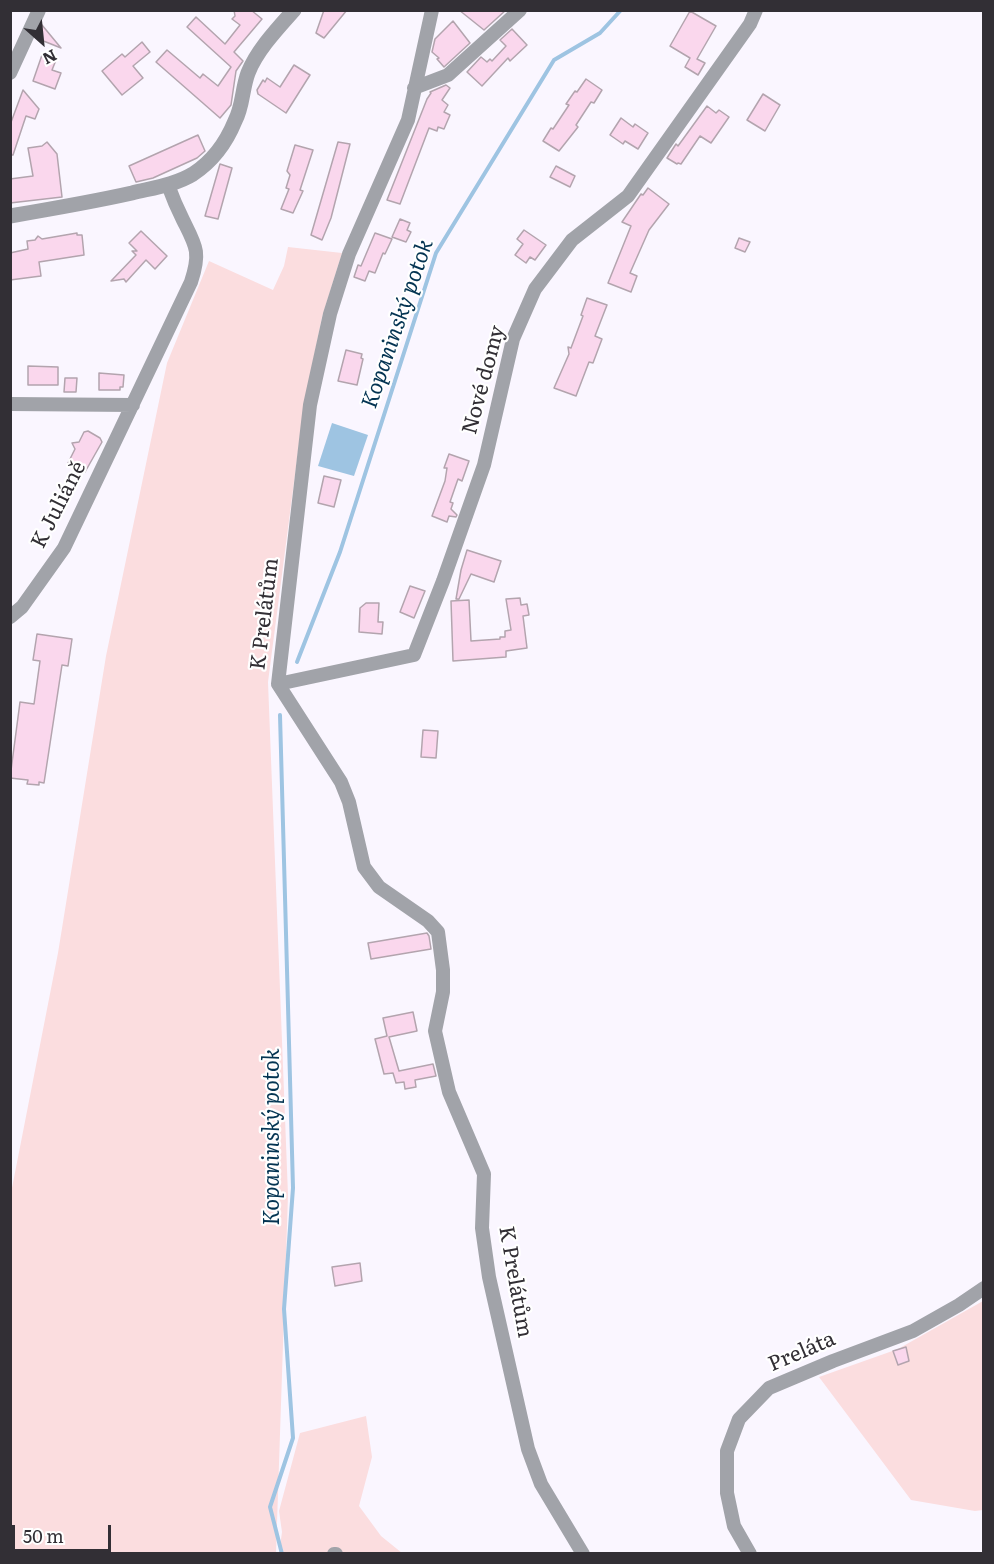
<!DOCTYPE html>
<meta charset="utf-8">
<style>
body{margin:0}
#map{position:relative;width:994px;height:1564px;overflow:hidden;background:#faf6ff;font-family:Literata,serif}
canvas{display:block}
.frame{position:absolute;inset:0;border:12px solid #322f35;pointer-events:none}
.north{position:absolute;left:12px;top:12px;width:60px;height:60px;-webkit-text-stroke:4px #fff;paint-order:stroke;rotate:153deg;font-size:16px;font-weight:700;line-height:24px;text-align:center;color:#322f35}
.north::after{content:'';display:block;margin:auto;width:21px;height:27px;background:#322f35;clip-path:polygon(50% 0,100% 100%,50% 72%,0 100%)}
.scale{position:absolute;left:12px;top:1525px;width:99px;height:27px;box-sizing:border-box;border:3px solid #322f35;border-top:0;padding-left:8px;font-size:18px;line-height:21px;white-space:nowrap;color:#322f35;-webkit-text-stroke:4px #fff;paint-order:stroke}
</style>
<div id="map">
<canvas width="994" height="1564"></canvas>
<div class="frame"></div>
<div class="north">N</div>
<div class="scale">50 m</div>
</div>
<script>
const c = document.querySelector('canvas').getContext('2d');
c.lineJoin = 'round';
function paint(path, color) {
  c.fillStyle = color;
  c.fill(path, 'evenodd');
}
function stroke(path, color, width, dash) {
  c.strokeStyle = color;
  c.lineWidth = width;
  c.lineCap = dash ? 'butt' : 'round';
  c.setLineDash(dash || []);
  c.stroke(path);
}
function label(font, color, halo, rows, align = 'center') {
  c.font = font + ' Literata,serif';
  c.lineWidth = 4.5;
  c.setLineDash([]);
  c.textBaseline = 'middle';
  c.strokeStyle = halo;
  c.fillStyle = color;
  for (const [text, x, y, turn = 0] of rows) {
    c.save();
    c.translate(x, y);
    c.rotate((+turn || 0) * Math.PI / 180);
    c.textAlign = isNaN(turn) ? turn : align;
    if (halo) c.strokeText(text, 0, 0);
    c.fillText(text, 0, 0);
    c.restore();
  }
}
paint(new Path2D(`
 M 288,247 L 342,253 L 322,317 L 304,405 L 268,682 L 288,1195 L 276,1553 L 11,1554 L 11,1193 L 58,953 L 106,656 L 167,363 L 209,261 L 273,290 L 284,266 Z
 M 983,1301 L 983,1510 L 975,1511 L 911,1500 L 819,1377 L 898,1349 Z
 M 366,1416 L 372,1457 L 359,1506 L 381,1536 L 402,1553 L 279,1554 L 282,1532 L 279,1511 L 300,1433 Z`), '#fbdddf');
paint(new Path2D(`
 M 332,423 L 368,435 L 354,476 L 318,466 Z`), '#9ec4e2');
stroke(new Path2D(`
 M 297,662 L 340,552 L 436,253 L 554,60 L 600,33 L 621,10
 M 280,715 L 293,1188 L 284,1309 L 293,1438 L 270,1507 L 282,1554`), '#9ec4e2', 4);
const building = new Path2D(`
 M 234,10 L 251,10 L 262,19 L 234,52 L 243,61 L 236,71 L 231,105 L 220,118 L 156,62 L 167,50 L 200,78 L 203,74 L 218,86 L 231,67 L 187,27 L 196,17 L 225,44 L 240,25 L 232,19 L 235,16 Z
 M 324,10 L 347,10 L 324,38 L 316,33 Z
 M 459,10 L 506,10 L 484,30 Z
 M 690,11 L 716,26 L 697,59 L 705,63 L 698,75 L 685,67 L 690,58 L 670,46 Z
 M 453,21 L 470,43 L 444,67 L 437,59 L 439,58 L 432,52 L 435,39 Z
 M 42,25 L 61,48 L 36,38 Z
 M 512,29 L 527,45 L 510,61 L 508,58 L 482,86 L 467,72 L 481,57 L 487,62 L 490,59 L 492,61 L 506,46 L 500,40 Z
 M 142,42 L 150,52 L 133,66 L 143,78 L 122,95 L 102,71 L 122,54 L 125,57 Z
 M 42,55 L 56,60 L 52,70 L 61,73 L 55,89 L 33,81 Z
 M 294,65 L 310,75 L 286,113 L 258,94 L 257,90 L 263,80 L 265,82 L 267,78 L 280,87 Z
 M 586,79 L 602,90 L 594,103 L 591,102 L 576,125 L 578,127 L 559,151 L 543,141 L 551,128 L 553,129 L 569,105 L 566,104 L 575,91 L 577,92 Z
 M 446,85 L 450,88 L 442,100 L 448,105 L 444,112 L 450,115 L 444,129 L 438,127 L 437,131 L 429,128 L 400,204 L 387,200 L 427,99 L 431,93 L 430,92 Z
 M 23,90 L 39,109 L 35,119 L 26,116 L 13,155 L 10,155 L 10,125 Z
 M 763,94 L 780,105 L 765,131 L 747,120 Z
 M 707,106 L 716,113 L 719,110 L 729,117 L 711,143 L 700,136 L 681,164 L 678,163 L 677,164 L 667,158 L 676,144 L 678,146 Z
 M 621,118 L 633,127 L 635,124 L 648,133 L 638,149 L 625,141 L 623,144 L 610,135 Z
 M 198,135 L 205,151 L 197,158 L 153,178 L 136,182 L 129,166 Z
 M 47,142 L 57,154 L 62,197 L 10,203 L 10,179 L 33,176 L 28,148 L 42,146 Z
 M 338,142 L 350,144 L 331,218 L 322,240 L 311,235 Z
 M 295,145 L 313,150 L 300,190 L 303,191 L 293,213 L 281,209 L 289,189 L 286,188 L 290,175 L 287,171 Z
 M 220,164 L 232,168 L 218,219 L 205,216 Z
 M 556,166 L 575,176 L 570,187 L 550,177 Z
 M 648,188 L 669,204 L 649,230 L 630,273 L 637,276 L 631,292 L 608,283 L 631,226 L 622,222 L 641,194 L 643,195 Z
 M 400,219 L 410,223 L 407,230 L 411,232 L 406,242 L 392,237 Z
 M 524,230 L 546,245 L 535,260 L 530,257 L 526,263 L 515,255 L 523,244 L 517,239 Z
 M 141,231 L 167,256 L 155,269 L 146,260 L 126,282 L 124,279 L 111,281 L 136,255 L 132,251 L 137,251 L 129,243 Z
 M 77,233 L 77,235 L 82,235 L 84,255 L 39,262 L 41,276 L 10,280 L 10,253 L 28,249 L 27,241 L 35,240 L 38,236 L 42,239 Z
 M 375,233 L 392,239 L 385,254 L 383,253 L 375,273 L 369,271 L 365,281 L 354,277 L 358,265 L 361,266 Z
 M 739,238 L 750,242 L 745,252 L 735,248 Z
 M 587,298 L 607,305 L 595,336 L 602,339 L 593,363 L 589,362 L 576,396 L 554,388 L 569,354 L 568,347 L 571,348 L 583,316 L 581,315 Z
 M 346,350 L 362,354 L 361,358 L 363,359 L 357,385 L 338,381 Z
 M 28,366 L 58,367 L 58,385 L 28,385 Z
 M 99,373 L 124,375 L 123,387 L 120,387 L 120,390 L 99,390 Z
 M 65,378 L 77,378 L 76,392 L 64,392 Z
 M 88,431 L 100,438 L 102,442 L 85,472 L 68,463 L 75,449 L 72,443 L 79,442 L 84,432 Z
 M 449,454 L 469,461 L 462,481 L 458,479 L 450,502 L 453,503 L 451,509 L 457,515 L 456,517 L 449,516 L 447,522 L 432,516 L 445,481 L 447,468 L 444,468 Z
 M 324,476 L 341,480 L 334,507 L 318,503 Z
 M 467,550 L 501,561 L 494,582 L 471,574 L 459,599 L 456,599 L 461,570 Z
 M 410,586 L 425,591 L 414,618 L 400,612 Z
 M 520,598 L 521,605 L 527,604 L 529,615 L 523,616 L 527,648 L 506,651 L 506,657 L 453,661 L 451,601 L 469,600 L 471,641 L 500,639 L 500,637 L 505,637 L 505,631 L 511,630 L 506,599 Z
 M 366,603 L 379,603 L 378,622 L 383,622 L 382,634 L 359,632 L 360,608 Z
 M 37,634 L 72,639 L 68,666 L 62,665 L 44,783 L 39,782 L 39,785 L 27,784 L 28,780 L 10,778 L 20,702 L 34,704 L 40,661 L 33,660 Z
 M 423,730 L 438,731 L 436,758 L 421,757 Z
 M 427,933 L 429,936 L 431,949 L 371,959 L 368,943 Z
 M 413,1012 L 417,1031 L 389,1037 L 399,1071 L 433,1064 L 436,1076 L 415,1080 L 416,1087 L 405,1089 L 404,1082 L 396,1083 L 393,1073 L 384,1074 L 375,1039 L 387,1036 L 383,1018 Z
 M 360,1263 L 362,1281 L 335,1286 L 332,1267 Z
 M 906,1347 L 909,1361 L 898,1365 L 893,1351 Z`);
paint(building, '#fad7ed');
stroke(building, '#b3a4ae', 1.5);
stroke(new Path2D(`
 M 432,10 L 408,120 L 349,254 L 330,314 L 310,405 L 278,684 L 341,782 L 349,802 L 364,867 L 379,887 L 428,921 L 438,932 L 443,970 L 443,992 L 435,1031 L 449,1092 L 484,1174 L 482,1228 L 489,1277 L 528,1449 L 541,1484 L 583,1554
 M 10,73 L 39,10
 M 414,88 L 448,75 L 520,10
 M 10,404 L 133,405
 M 10,617 L 22,607 L 64,548 L 191,282 C 201,252 196,246 183,220 C 177,208 172,196 168,185
 M 278,684 L 414,655 L 443,581 L 484,465 L 513,339 L 535,289 L 572,240 L 628,196 L 750,24 L 756,10
 M 334,1554 L 336,1554
 M 750,1554 L 734,1526 L 727,1493 L 727,1451 L 739,1419 L 769,1388 L 833,1361 L 913,1331 L 959,1305 L 984,1288`), '#a1a3a9', 14);
stroke(new Path2D(`
 M 10,216 C 51,209 92,202 132,193 C 152,188 175,185 193,174 C 213,161 226,143 235,121 C 243,106 242,89 248,73 C 257,50 278,28 294,10`), '#a1a3a9', 15);
label('21px', '#322f35', '#fff', [
 ["Nové domy",484,380,-75],
 ["K Juliáně",59,505,-63],
 ["K Prelátům",265,614,-83],
 ["K Prelátům",515,1282,80],
 ["Preláta",802,1352,-23]
]);
label('italic 22px', '#043452', '#fff', [
 ["Kopaninský potok",398,324,-71],
 ["Kopaninský potok",273,1137,-90]
]);
</script>
